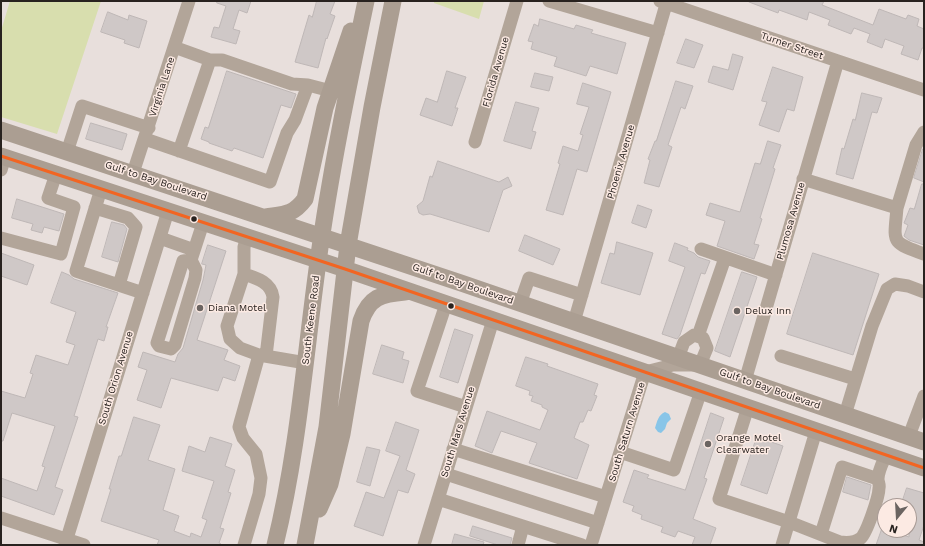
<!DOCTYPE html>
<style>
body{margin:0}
#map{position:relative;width:925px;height:546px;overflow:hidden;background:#e8dfdc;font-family:"Work Sans",sans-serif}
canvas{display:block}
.frame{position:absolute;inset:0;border:2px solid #28221f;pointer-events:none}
.north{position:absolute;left:877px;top:498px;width:40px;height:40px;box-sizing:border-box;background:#fceae3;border:1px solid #a79a95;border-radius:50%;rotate:198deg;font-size:11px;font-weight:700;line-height:16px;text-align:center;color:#28221f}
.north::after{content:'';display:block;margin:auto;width:14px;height:18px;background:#6b6461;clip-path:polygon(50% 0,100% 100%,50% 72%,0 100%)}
</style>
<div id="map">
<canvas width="925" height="546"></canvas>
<div class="frame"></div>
<div class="north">N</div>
</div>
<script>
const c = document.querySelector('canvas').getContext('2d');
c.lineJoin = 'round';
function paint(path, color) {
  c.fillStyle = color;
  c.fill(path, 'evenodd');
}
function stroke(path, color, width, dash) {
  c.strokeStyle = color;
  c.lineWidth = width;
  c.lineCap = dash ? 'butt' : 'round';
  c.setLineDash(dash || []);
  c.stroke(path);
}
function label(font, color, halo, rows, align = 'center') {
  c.font = font + ' "Work Sans",sans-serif';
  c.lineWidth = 3;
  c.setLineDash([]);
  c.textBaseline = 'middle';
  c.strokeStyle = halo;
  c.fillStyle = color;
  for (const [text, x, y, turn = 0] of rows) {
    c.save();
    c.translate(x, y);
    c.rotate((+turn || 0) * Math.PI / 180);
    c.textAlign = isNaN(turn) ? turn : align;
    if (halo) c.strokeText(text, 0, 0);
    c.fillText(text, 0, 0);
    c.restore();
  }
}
paint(new Path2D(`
 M 10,1 L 101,1 L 57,134 L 1,117 L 1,31 Z
 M 434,1 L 484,1 L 479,19 L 434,3 Z`), '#d8deae');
paint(new Path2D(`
 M 665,412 L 669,414 L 671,419 L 667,423 L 665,429 L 661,433 L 658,432 L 655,428 C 657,422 658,415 665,412 Z`), '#88c5e8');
const building = new Path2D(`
 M 217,1 L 251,1 L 247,13 L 239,10 L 233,29 L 240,31 L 236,44 L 211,37 L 214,27 L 219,28 L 226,6 L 217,3 Z
 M 317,1 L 335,1 L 330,14 L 335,16 L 327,39 L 326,38 L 318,68 L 295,62 L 309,15 L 312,17 Z
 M 749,1 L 824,1 L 822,5 L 873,25 L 879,9 L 906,19 L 908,15 L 919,19 L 917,26 L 924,29 L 924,48 L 922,48 L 918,60 L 901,54 L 904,46 L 885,39 L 882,48 L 867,42 L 870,34 L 854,28 L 851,34 L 828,25 L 830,20 L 809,12 L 807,20 L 779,10 L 778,13 L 749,2 Z
 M 108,12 L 128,20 L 129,15 L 147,21 L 139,48 L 124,43 L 125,40 L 101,32 Z
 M 540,19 L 574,29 L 576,25 L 593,30 L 591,33 L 626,43 L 617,74 L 590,66 L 586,76 L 554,66 L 557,57 L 531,49 L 533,42 L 528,41 L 534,24 L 538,26 Z
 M 686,39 L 703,45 L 694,68 L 677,63 Z
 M 733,54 L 743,57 L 733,90 L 708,82 L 713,66 L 728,70 Z
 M 773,67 L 803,77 L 794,111 L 787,109 L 779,132 L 759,125 L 767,102 L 762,101 Z
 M 227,71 L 296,94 L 291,108 L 281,105 L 263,158 L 234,148 L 232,151 L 209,143 L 209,142 L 201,139 L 205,127 L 208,128 Z
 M 447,71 L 466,77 L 455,108 L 458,108 L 452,126 L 420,115 L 426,98 L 437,102 Z
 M 535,73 L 553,77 L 549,91 L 531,87 Z
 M 676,81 L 693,86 L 685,109 L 681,107 L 668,145 L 672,147 L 659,187 L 644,183 L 650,160 L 648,159 L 655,141 L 656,141 Z
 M 583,83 L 611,92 L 587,172 L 577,169 L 563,215 L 546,210 L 560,164 L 558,163 L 563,146 L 578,151 L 583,135 L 580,134 L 589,107 L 577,104 Z
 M 862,93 L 882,98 L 877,113 L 872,112 L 853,179 L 836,174 L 842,148 L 844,149 L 853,119 L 855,120 Z
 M 516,102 L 539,108 L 532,131 L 536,132 L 531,149 L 504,141 Z
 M 91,123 L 127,134 L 122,150 L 86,139 Z
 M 768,141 L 781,145 L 773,168 L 775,169 L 760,218 L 762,219 L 754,244 L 759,245 L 754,259 L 717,246 L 725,221 L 706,215 L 710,203 L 740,212 L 755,163 L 760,164 Z
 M 923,149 L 924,149 L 924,182 L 914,178 Z
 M 438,161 L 499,182 L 508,177 L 512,186 L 503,190 L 489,232 L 430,214 L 423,215 L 419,213 L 417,206 L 423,201 L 430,176 L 432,177 Z
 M 922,184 L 924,184 L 924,245 L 909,240 L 904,236 L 908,225 L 904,223 L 910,208 L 914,209 Z
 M 17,199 L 64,214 L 59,231 L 44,227 L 42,233 L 31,230 L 33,224 L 12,218 Z
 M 638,205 L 652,210 L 646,228 L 632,223 Z
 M 112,222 L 124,225 L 127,229 L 118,262 L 102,257 Z
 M 525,235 L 560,249 L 553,265 L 519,251 Z
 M 617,242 L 653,253 L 640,295 L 601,283 L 610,253 L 614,254 Z
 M 675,243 L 688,248 L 687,250 L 694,253 L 698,257 L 710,261 L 705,274 L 701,273 L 680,335 L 677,339 L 662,334 L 685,267 L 669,261 Z
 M 208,245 L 226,251 L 197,340 L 228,350 L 224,360 L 240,366 L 235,381 L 223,377 L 218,391 L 171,378 L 161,408 L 137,400 L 147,370 L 138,367 L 143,352 L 175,362 L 178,354 L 183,348 L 203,280 L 206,265 L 202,264 Z
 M 1,253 L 34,265 L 27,285 L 1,276 Z
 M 813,253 L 879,274 L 853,355 L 787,334 Z
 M 62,272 L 69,275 L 74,279 L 118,293 L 106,327 L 108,327 L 104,341 L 98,339 L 74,416 L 78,417 L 55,487 L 63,490 L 54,515 L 1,496 L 1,478 L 37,491 L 45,467 L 42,466 L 55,426 L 12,413 L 3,441 L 1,441 L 1,391 L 25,398 L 33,374 L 30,373 L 36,355 L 68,365 L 75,345 L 66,342 L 76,312 L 51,303 Z
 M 742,272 L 757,277 L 730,357 L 715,351 Z
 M 455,329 L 473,335 L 458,383 L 440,377 Z
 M 382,345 L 404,352 L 402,359 L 409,361 L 403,383 L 373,374 Z
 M 526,357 L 548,364 L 547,366 L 598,384 L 594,395 L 597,396 L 591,411 L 588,410 L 583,422 L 580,422 L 574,438 L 589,445 L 577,479 L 529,463 L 537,443 L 501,431 L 492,453 L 475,446 L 487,411 L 540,430 L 548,410 L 542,407 L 542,405 L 531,401 L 533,396 L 529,395 L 530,391 L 516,386 Z
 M 711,413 L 724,418 L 704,478 L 707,479 L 693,519 L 716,528 L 710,545 L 692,545 L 695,537 L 678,531 L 675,537 L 661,532 L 663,527 L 641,519 L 642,515 L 632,511 L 634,506 L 623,502 L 634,470 L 649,475 L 647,478 L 685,490 Z
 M 134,417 L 160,425 L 148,460 L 175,469 L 163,510 L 179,516 L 174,531 L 190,537 L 191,533 L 201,537 L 207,520 L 202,518 L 214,481 L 182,471 L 189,446 L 205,452 L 210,437 L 232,444 L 225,466 L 235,470 L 228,492 L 231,493 L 220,528 L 224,529 L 219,543 L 221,544 L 221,545 L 157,545 L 159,540 L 101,521 L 111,489 L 109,489 L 119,456 L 121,456 Z
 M 396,422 L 419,430 L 406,470 L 415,474 L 408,493 L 398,490 L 383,536 L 354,526 L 366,492 L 384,498 L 400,456 L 386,451 Z
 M 757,437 L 783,446 L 767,494 L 741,485 Z
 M 367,447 L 380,450 L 370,486 L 357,482 Z
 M 847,477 L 871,485 L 868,500 L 843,492 Z
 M 907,488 L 924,493 L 924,525 L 919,540 L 924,542 L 924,545 L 876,545 L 882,528 L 909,537 L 909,506 L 901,506 Z
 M 473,526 L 512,538 L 510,545 L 498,545 L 470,536 Z
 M 455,534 L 484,542 L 483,545 L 452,545 Z`);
paint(building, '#cfc8c7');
stroke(building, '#beb7b6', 1);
stroke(new Path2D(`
 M 549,1 L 658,33
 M 660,1 L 924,90
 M 174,47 L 210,60 L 179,151
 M 210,60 L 222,60 L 292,84 L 308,85
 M 145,139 L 270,182 L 287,133 L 295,120 L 308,85 L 331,91
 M 475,142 L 517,1
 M 67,152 L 82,106 L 149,128
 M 1,170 L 5,157
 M 133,173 L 189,1
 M 803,179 L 897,208 C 894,243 890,242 924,254
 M 101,189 L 76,271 L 143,293
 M 95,208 L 128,218 L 136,227 L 119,285
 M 897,208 L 916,145 L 924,132
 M 247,236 L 244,247 L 244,274 L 227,326 L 230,339 L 240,348 L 259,355 L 306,363
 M 1,238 L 61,254 L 74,207 L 48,198 L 56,174
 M 160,238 L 194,250
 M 701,249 L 776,275
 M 191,260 L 183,261 L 157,343 L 159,346 L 171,349 L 175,345 L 195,278 L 196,270 L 191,260 L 203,223
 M 244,274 C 256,278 271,282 273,297 L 266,356
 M 446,304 L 417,391 L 466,407
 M 520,304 L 529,278 L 582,295
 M 574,322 L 667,1
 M 698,336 L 725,258
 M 781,356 L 855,379
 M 745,381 L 838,61
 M 748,407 L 719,499 L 789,522 L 840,542 C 848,543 855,543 861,538 C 867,532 879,497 879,488 C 880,485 878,482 878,479 C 878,471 883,462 886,455
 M 845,415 L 872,326 L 887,289 L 895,284 L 908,286 L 924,292
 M 909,436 L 924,396
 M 453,449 L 606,497
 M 620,452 L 674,470 L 701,391
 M 446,474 L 598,523
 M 438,499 L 582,545
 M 1,518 L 84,545
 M 821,534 L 842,467 L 878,479
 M 65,545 L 168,211
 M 244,545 L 259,494 L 261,478 L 256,454 L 243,438 L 239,427 L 240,423 L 259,355
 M 424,545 L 493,320
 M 518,545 L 523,526
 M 591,545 L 645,372 L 673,365 L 700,365 L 707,348 L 703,338 L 694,335 L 684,342 L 678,358
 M 782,545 L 816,431`), '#b2a599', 13);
stroke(new Path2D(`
 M 1,130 L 461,283 L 924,442
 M 1,156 L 345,269 L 924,468
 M 266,217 C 285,214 293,215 305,199 L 325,108 L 351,31
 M 319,509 L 330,484 L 342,434 L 361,321 C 369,297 381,294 405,292
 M 275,545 C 298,452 305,356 318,262 C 330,174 348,87 366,1
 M 305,545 L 327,427 L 348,245 L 372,107 L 393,1`), '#ab9e92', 17);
stroke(new Path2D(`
 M 1,156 L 345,269 L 924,468`), '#f26522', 3);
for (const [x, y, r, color] of [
 [194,219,3.5,"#28221f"],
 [451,306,3.5,"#28221f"],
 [200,308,4,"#6b6461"],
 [737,311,4,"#6b6461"],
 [708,444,4,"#6b6461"]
]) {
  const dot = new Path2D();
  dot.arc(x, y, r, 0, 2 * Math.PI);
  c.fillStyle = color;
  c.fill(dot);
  stroke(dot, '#fceae3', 1.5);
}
label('10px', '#28221f', '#fceae3', [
 ["Turner Street",792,46,19],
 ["Florida Avenue",496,72,-74],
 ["Virginia Lane",162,87,-72],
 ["Phoenix Avenue",621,162,-74],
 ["Gulf to Bay Boulevard",156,181,18],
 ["Plumosa Avenue",791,221,-74],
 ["Gulf to Bay Boulevard",463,284,19],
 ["South Keene Road",311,320,-83],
 ["South Orion Avenue",116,378,-73],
 ["Gulf to Bay Boulevard",770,389,19],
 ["South Mars Avenue",458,432,-73],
 ["South Saturn Avenue",627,432,-73]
]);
label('10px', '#28221f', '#fceae3', [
 ["Diana Motel",208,308],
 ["Delux Inn",745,311],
 ["Orange Motel",716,438],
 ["Clearwater",716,450]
], 'left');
</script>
